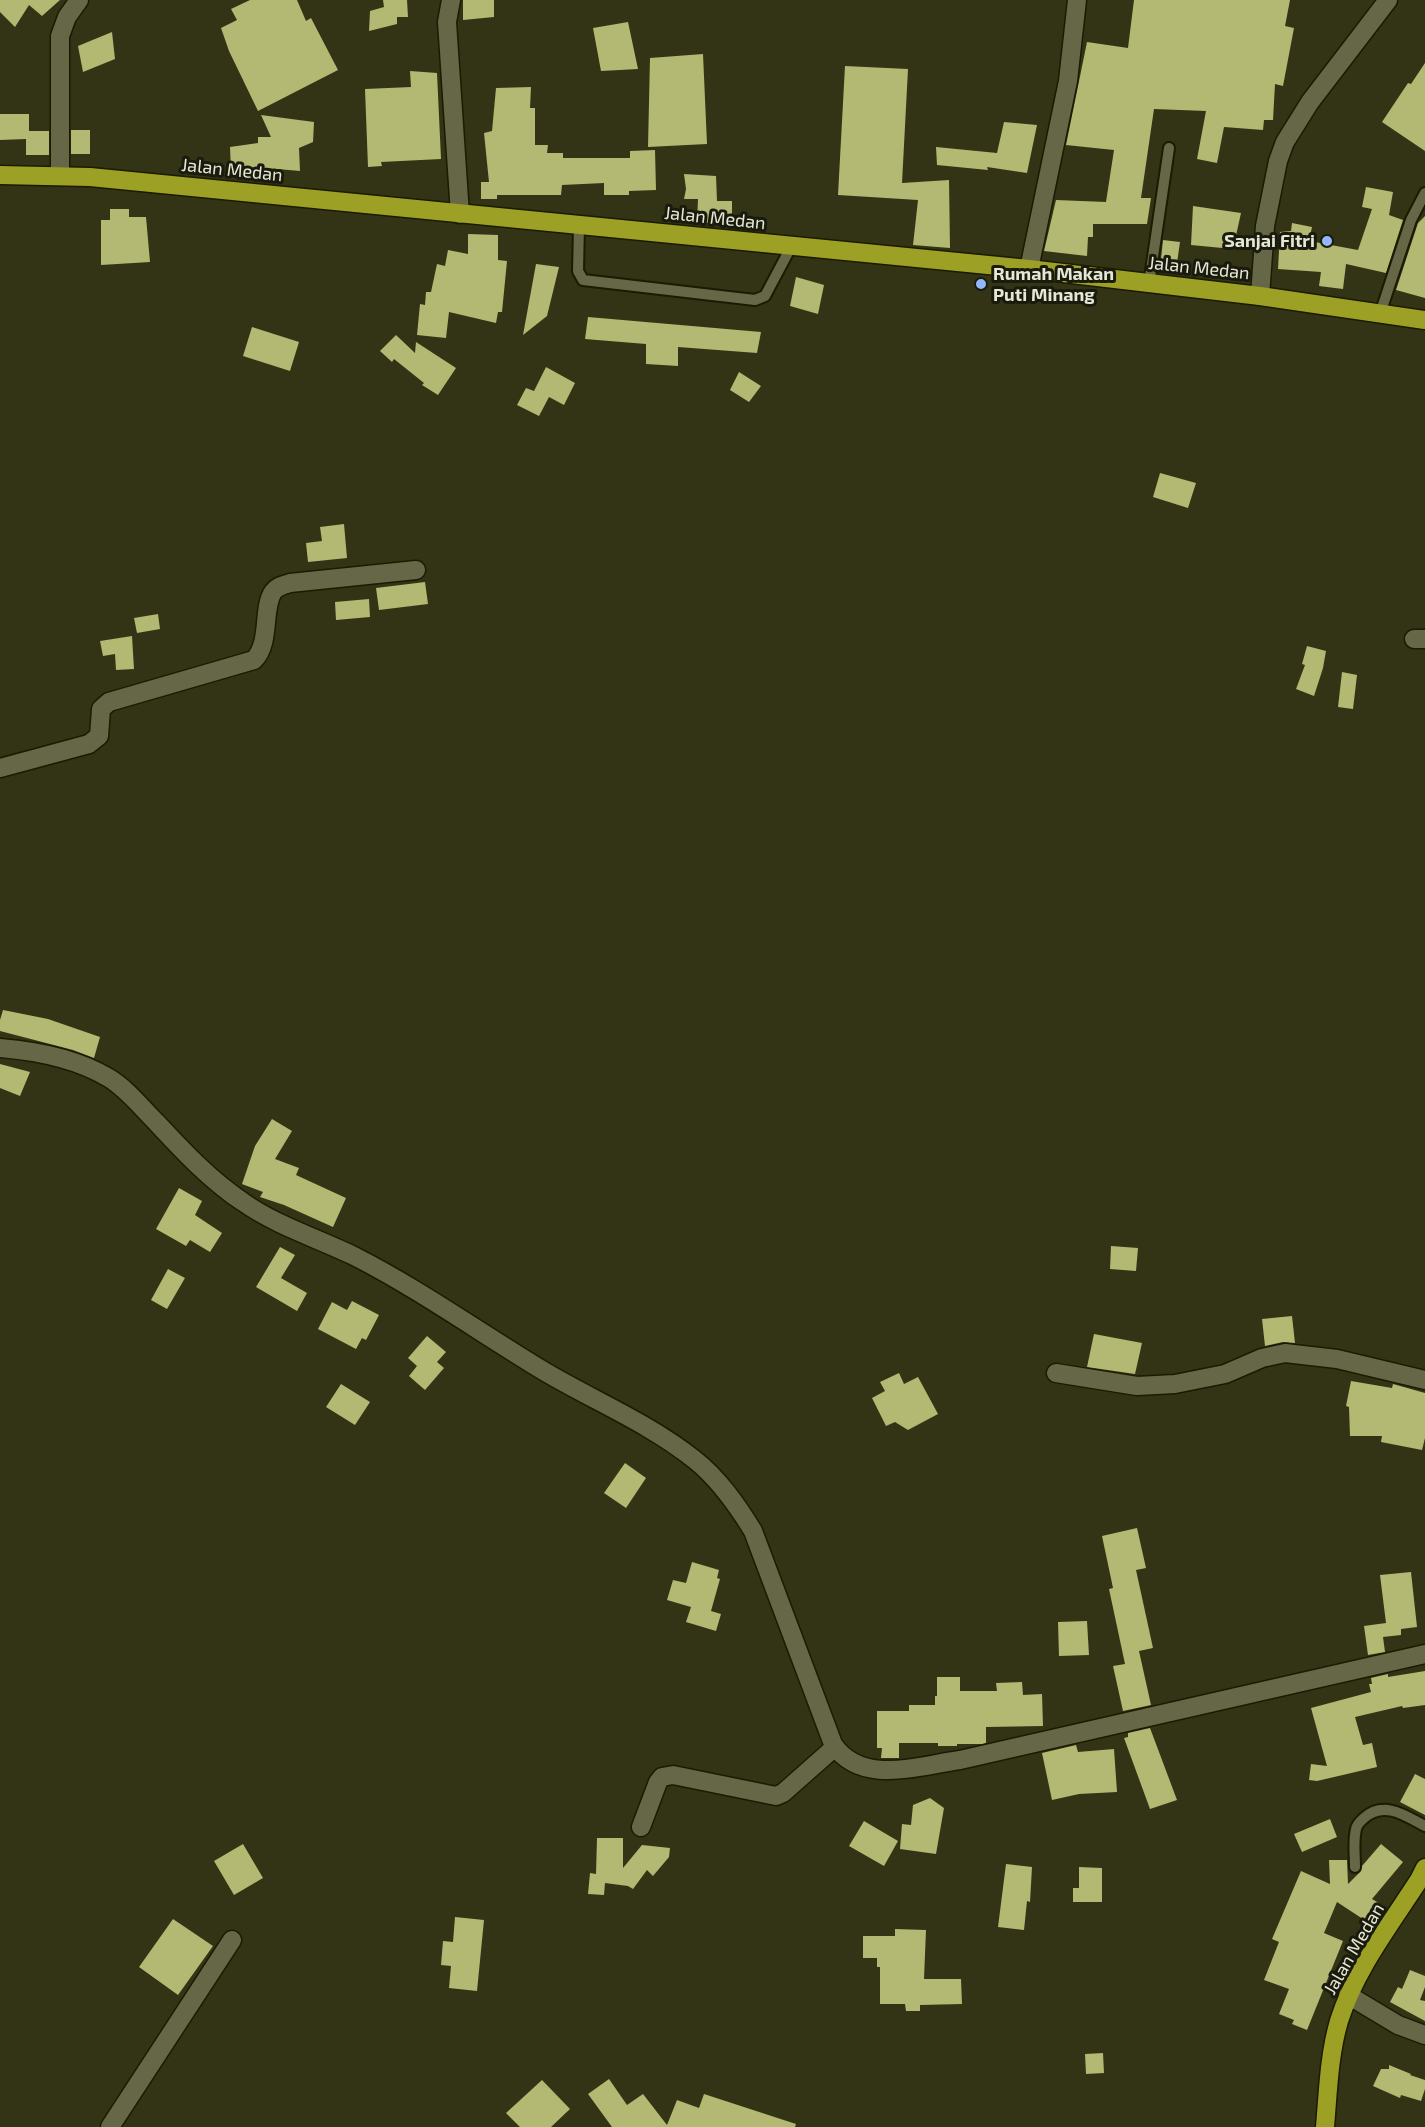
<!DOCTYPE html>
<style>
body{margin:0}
canvas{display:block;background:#323415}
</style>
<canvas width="1425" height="2127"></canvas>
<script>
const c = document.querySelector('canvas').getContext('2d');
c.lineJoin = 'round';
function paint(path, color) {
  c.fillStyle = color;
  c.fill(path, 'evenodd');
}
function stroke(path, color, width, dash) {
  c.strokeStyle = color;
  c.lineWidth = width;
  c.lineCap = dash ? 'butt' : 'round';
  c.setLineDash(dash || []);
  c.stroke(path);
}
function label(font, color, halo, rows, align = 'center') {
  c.font = font + ' "Exo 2",sans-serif';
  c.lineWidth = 6;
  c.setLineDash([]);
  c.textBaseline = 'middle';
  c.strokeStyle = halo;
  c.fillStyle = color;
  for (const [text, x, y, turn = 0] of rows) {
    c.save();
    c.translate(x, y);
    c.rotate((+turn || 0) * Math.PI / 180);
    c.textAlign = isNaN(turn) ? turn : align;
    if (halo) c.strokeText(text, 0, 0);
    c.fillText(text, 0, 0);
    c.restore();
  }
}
paint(new Path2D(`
 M 0,0 L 60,0 L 42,16 L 29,5 L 15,27 L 0,12 Z
 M 250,0 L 297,0 L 306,21 L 311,18 L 338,70 L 258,111 L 229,51 L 221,28 L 237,20 L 231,9 Z
 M 383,0 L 407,0 L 408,17 L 397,17 L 397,24 L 369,31 L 370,11 L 384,7 Z
 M 463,0 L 494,0 L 494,17 L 463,20 Z
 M 1134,0 L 1290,0 L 1285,26 L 1294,28 L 1283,86 L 1275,84 L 1273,120 L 1264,120 L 1263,130 L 1224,127 L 1217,163 L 1197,159 L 1206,111 L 1154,109 L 1141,198 L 1151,198 L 1147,224 L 1093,224 L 1093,237 L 1088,237 L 1087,256 L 1044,251 L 1056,200 L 1106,202 L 1114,150 L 1066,145 L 1087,42 L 1128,48 Z
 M 628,22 L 638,69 L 601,71 L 593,28 Z
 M 112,32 L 115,59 L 83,72 L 78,46 Z
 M 703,54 L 707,144 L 648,147 L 650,58 Z
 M 1425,63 L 1425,151 L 1382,122 L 1408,83 L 1411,84 Z
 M 845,66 L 908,69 L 902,183 L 949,180 L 950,248 L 913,245 L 918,200 L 838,195 Z
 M 410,71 L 437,73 L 441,159 L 381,162 L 382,166 L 368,167 L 365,89 L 411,87 Z
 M 531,87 L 530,108 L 535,108 L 535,145 L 548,145 L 547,153 L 563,153 L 563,158 L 630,158 L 630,151 L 655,150 L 656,190 L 629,191 L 629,195 L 604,195 L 604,183 L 562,185 L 561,195 L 497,195 L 497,199 L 481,199 L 481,182 L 489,182 L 484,133 L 492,131 L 496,88 Z
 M 0,114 L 29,114 L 29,131 L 49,131 L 49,155 L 26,155 L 26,139 L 0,140 Z
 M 261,115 L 314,122 L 313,142 L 299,148 L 300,171 L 266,168 L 266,171 L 252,168 L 252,172 L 236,174 L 236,171 L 231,171 L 230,147 L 258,143 L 258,137 L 271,137 Z
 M 1004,122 L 1037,125 L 1027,173 L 987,167 L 988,170 L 937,165 L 936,147 L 997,153 Z
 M 71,130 L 90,130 L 90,154 L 71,154 Z
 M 684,174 L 716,176 L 717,201 L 732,201 L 732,223 L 697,223 L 698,199 L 684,199 L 686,189 Z
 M 1366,187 L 1393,192 L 1389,215 L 1403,220 L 1386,273 L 1346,264 L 1343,289 L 1319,286 L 1321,272 L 1278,269 L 1280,232 L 1291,231 L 1292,223 L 1312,227 L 1309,241 L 1358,250 L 1372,209 L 1362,207 Z
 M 1193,206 L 1241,213 L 1233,249 L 1191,245 Z
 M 110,209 L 129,209 L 129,217 L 146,217 L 150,262 L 101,265 L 101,220 L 110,220 Z
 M 1425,216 L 1425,298 L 1396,290 L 1418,223 Z
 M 468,234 L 498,235 L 498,260 L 507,261 L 502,312 L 498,312 L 496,323 L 449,312 L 446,338 L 417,335 L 420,304 L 425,305 L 426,292 L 431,292 L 437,264 L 445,266 L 448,250 L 468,254 Z
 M 1163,240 L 1180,242 L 1176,270 L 1160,268 Z
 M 536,264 L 559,267 L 547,316 L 523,335 Z
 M 796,277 L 824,285 L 818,314 L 790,306 Z
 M 588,317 L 761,332 L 757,353 L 678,347 L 678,366 L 646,364 L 646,344 L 585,339 Z
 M 252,327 L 299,342 L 290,371 L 243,356 Z
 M 396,335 L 415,353 L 416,342 L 456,368 L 438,395 L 422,385 L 424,383 L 394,359 L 392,362 L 380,351 Z
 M 546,367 L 575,383 L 564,405 L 549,397 L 539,416 L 517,405 L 526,388 L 534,391 Z
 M 739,372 L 761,386 L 749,402 L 730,390 Z
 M 1160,473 L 1196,483 L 1188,508 L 1153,497 Z
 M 344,524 L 347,558 L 308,562 L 306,543 L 322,541 L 320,527 Z
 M 425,582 L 428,604 L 379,610 L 376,588 Z
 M 369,599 L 370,617 L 336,620 L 335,602 Z
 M 158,614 L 160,629 L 137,633 L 134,618 Z
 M 132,636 L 134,669 L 116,670 L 115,654 L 103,656 L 100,641 Z
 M 1307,646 L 1326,651 L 1323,668 L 1314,696 L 1296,689 L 1305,665 L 1302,664 Z
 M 1342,672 L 1357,675 L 1353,709 L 1338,707 Z
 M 3,1010 L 48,1019 L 100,1037 L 94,1058 L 73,1050 L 0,1031 L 0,1020 Z
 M 0,1064 L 30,1072 L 20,1096 L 0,1088 Z
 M 272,1119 L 292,1131 L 275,1159 L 299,1168 L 296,1175 L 346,1198 L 333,1227 L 284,1205 L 260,1197 L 263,1192 L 242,1184 L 255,1146 Z
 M 179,1188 L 202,1201 L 195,1215 L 222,1233 L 210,1252 L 190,1240 L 186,1246 L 156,1229 Z
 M 1111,1246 L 1138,1248 L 1136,1271 L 1110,1269 Z
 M 280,1247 L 295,1255 L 281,1278 L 307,1293 L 297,1311 L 256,1287 Z
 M 168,1269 L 185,1278 L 167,1309 L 151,1300 Z
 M 352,1301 L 379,1315 L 366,1340 L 362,1338 L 356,1349 L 318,1329 L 332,1302 L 347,1310 Z
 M 1292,1316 L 1295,1343 L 1283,1342 L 1265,1346 L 1262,1319 Z
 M 1094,1334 L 1142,1343 L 1135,1374 L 1087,1367 Z
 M 427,1336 L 446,1352 L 437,1362 L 444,1368 L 425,1390 L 409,1376 L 417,1366 L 408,1358 Z
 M 899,1373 L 904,1384 L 918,1377 L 938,1414 L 908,1430 L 895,1422 L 886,1426 L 872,1398 L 885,1391 L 880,1382 Z
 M 1351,1381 L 1392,1388 L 1393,1384 L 1425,1393 L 1425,1438 L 1422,1450 L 1381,1442 L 1382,1436 L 1350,1436 L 1349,1407 L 1346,1406 Z
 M 341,1384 L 370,1402 L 355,1425 L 326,1407 Z
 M 625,1463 L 646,1478 L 626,1508 L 604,1493 Z
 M 1137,1528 L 1146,1568 L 1136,1570 L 1153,1648 L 1139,1651 L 1151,1705 L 1123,1711 L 1113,1666 L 1125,1664 L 1109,1589 L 1113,1588 L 1102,1536 Z
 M 692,1562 L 719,1570 L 717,1578 L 720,1579 L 711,1611 L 721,1614 L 716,1631 L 686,1622 L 691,1607 L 667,1600 L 673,1580 L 686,1583 Z
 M 1411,1572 L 1417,1627 L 1401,1629 L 1401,1635 L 1383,1637 L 1385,1652 L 1368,1655 L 1364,1626 L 1386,1623 L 1380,1575 Z
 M 1087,1621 L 1089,1655 L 1059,1656 L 1058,1622 Z
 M 1425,1671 L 1425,1705 L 1403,1708 L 1402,1706 L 1355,1717 L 1363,1745 L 1372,1743 L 1377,1767 L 1317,1781 L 1309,1780 L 1311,1764 L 1327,1766 L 1311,1708 L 1371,1692 L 1369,1684 L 1372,1684 L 1371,1678 L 1388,1674 L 1388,1677 Z
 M 937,1677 L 960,1677 L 960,1691 L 997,1691 L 996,1683 L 1022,1682 L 1023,1695 L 1042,1694 L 1043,1726 L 986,1727 L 986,1743 L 982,1744 L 957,1744 L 957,1746 L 938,1746 L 938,1743 L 899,1743 L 899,1758 L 881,1758 L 882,1748 L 877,1748 L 877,1711 L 909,1711 L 909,1705 L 935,1705 L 935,1696 L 937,1696 Z
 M 1150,1728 L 1177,1800 L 1150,1809 L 1124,1738 L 1128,1737 L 1128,1733 Z
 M 1076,1745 L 1078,1752 L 1114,1749 L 1117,1792 L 1079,1794 L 1052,1800 L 1042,1753 Z
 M 1415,1774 L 1425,1779 L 1425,1815 L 1400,1802 Z
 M 930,1798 L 944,1808 L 936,1854 L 900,1849 L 902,1824 L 911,1825 L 913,1805 Z
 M 1330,1819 L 1337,1837 L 1302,1852 L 1294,1834 Z
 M 864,1821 L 898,1841 L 884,1866 L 849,1846 Z
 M 597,1838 L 623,1838 L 623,1868 L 642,1845 L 670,1848 L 669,1857 L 653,1876 L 647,1870 L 633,1889 L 628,1886 L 605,1883 L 604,1895 L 588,1894 L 590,1873 L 596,1874 Z
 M 243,1844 L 263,1878 L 234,1895 L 214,1861 Z
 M 1381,1844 L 1403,1862 L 1372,1899 L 1384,1906 L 1372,1925 L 1337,1902 L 1324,1933 L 1343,1941 L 1307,2030 L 1292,2024 L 1294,2020 L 1279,2014 L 1289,1989 L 1264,1980 L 1279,1942 L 1272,1939 L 1301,1871 L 1330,1884 L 1329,1860 L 1347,1860 L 1348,1884 L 1361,1871 L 1362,1866 Z
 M 1006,1864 L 1032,1867 L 1030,1902 L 1027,1901 L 1024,1930 L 998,1927 Z
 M 1079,1867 L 1102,1868 L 1102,1902 L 1073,1902 L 1073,1888 L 1079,1888 Z
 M 455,1917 L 484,1920 L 477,1991 L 449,1988 L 451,1966 L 441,1965 L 443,1941 L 453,1942 Z
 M 173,1919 L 213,1946 L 178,1995 L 139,1967 Z
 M 895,1929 L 926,1930 L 924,1979 L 961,1979 L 962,2004 L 920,2005 L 920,2011 L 906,2011 L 905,2004 L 880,2004 L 880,1967 L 877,1967 L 877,1958 L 863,1958 L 863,1936 L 895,1936 Z
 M 1410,1970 L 1425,1976 L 1425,1987 L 1420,2000 L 1425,2001 L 1425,2021 L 1390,2002 L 1398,1987 L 1402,1989 Z
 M 1103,2053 L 1104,2073 L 1086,2074 L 1085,2054 Z
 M 1389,2065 L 1411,2074 L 1410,2075 L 1425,2080 L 1425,2089 L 1421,2101 L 1401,2095 L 1400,2098 L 1373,2086 L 1381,2069 L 1389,2069 Z
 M 609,2079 L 627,2105 L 643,2094 L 667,2125 L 677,2100 L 699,2108 L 704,2094 L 796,2124 L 795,2127 L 612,2127 L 588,2094 Z
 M 542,2080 L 570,2109 L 551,2127 L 520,2127 L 506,2113 Z`), '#b3b872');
const lane = new Path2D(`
 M 579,226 L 578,271 L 583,280 L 755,300 L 765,296 L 791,247
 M 1149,284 L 1169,148
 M 1380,314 L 1411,220 L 1425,193
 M 1355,1867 C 1355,1855 1353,1841 1356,1829 C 1357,1824 1361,1821 1364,1818 C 1384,1800 1406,1816 1425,1826`);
const street = new Path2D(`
 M 451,0 L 447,22 L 460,214
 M 60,176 L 60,36 L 67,17 L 79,0
 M 1029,269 L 1068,81 L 1077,0
 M 1260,296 L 1265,226 L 1278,161 L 1285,142 L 1310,102 L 1388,0
 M 1414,639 L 1425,639
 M 0,768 L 89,744 L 99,736 L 101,709 L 109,702 L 254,660 C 271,643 262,608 273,592 C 277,586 284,585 290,583 L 416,570
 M 0,1048 C 37,1051 77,1059 109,1078 C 127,1089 141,1107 156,1122 C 183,1151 210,1180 243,1202 C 277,1226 317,1238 354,1256 C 419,1289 479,1332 542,1370 C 592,1400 649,1423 695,1460 C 719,1479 737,1505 753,1531 L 833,1744 C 861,1786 917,1766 960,1760 L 1425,1654
 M 1056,1373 L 1137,1386 L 1175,1384 L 1225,1374 L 1262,1358 L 1285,1353 L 1337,1359 L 1425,1380
 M 641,1827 L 658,1782 L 662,1777 L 673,1775 L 776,1796 L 783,1793 L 835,1747
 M 1348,1995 L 1398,2025 L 1425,2035
 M 110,2127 L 232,1940`);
const highway = new Path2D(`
 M 0,175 L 90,177 L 141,182 L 1029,269 L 1260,296 L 1425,320
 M 1325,2127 C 1328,2092 1329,2055 1339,2021 C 1355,1970 1390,1925 1419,1880 L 1425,1868`);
stroke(lane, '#1a1b00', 14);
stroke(street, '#1a1b00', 21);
stroke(highway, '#1a1b00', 21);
stroke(lane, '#656747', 10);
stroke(street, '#656747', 18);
stroke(highway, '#9ca126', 18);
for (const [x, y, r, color] of [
 [1327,241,6,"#91b8fd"],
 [981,284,6,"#91b8fd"]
]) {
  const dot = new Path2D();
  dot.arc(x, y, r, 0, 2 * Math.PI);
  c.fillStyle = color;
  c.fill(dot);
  stroke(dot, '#1a1b0d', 2);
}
label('18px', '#e6e8d6', '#1a1b0d', [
 ["Jalan Medan",232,170,6],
 ["Jalan Medan",715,218,6],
 ["Jalan Medan",1199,268,6],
 ["Jalan Medan",1354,1949,-60]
]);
label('bold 18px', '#e6e8d6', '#1a1b0d', [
 ["Sanjai Fitri",1315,241],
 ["Rumah Makan",993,274,"left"],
 ["Puti Minang",993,295,"left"]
], 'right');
</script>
